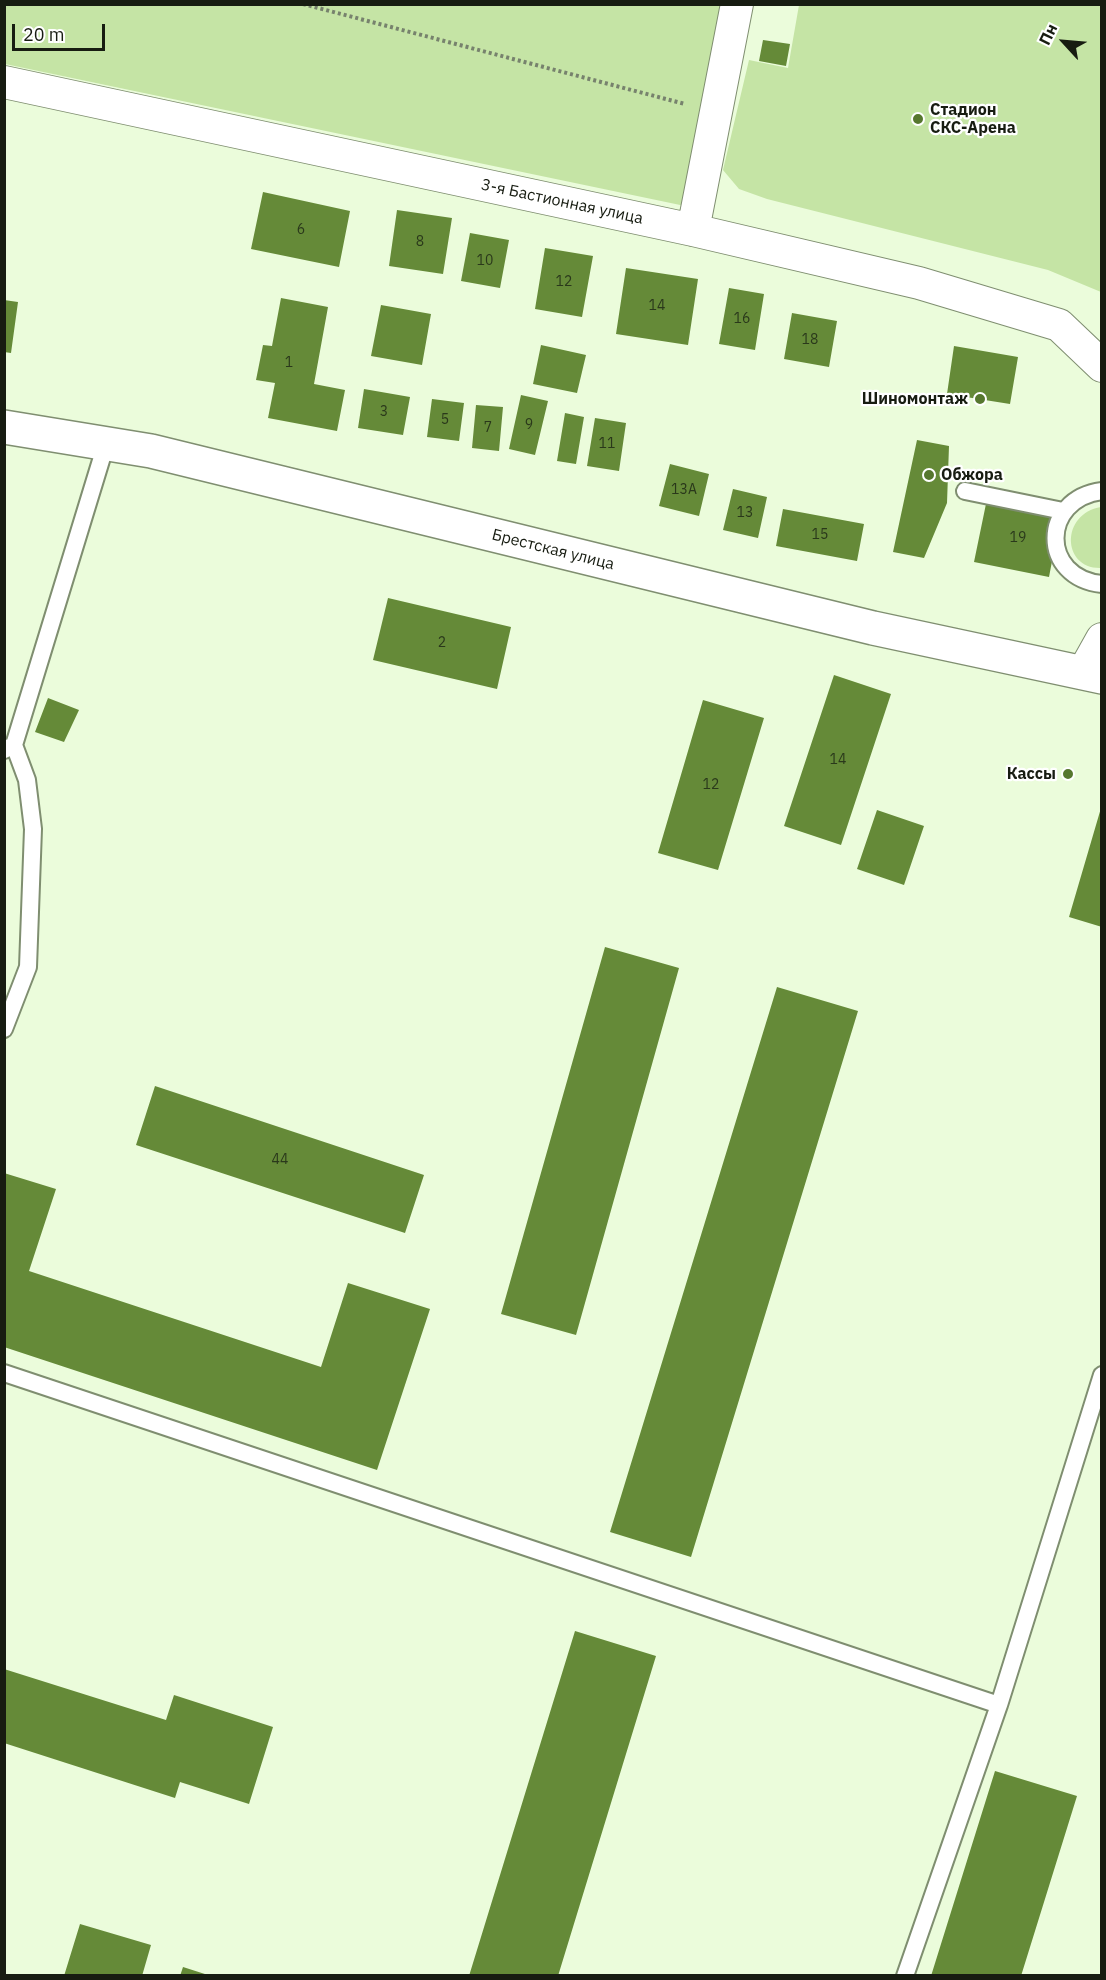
<!DOCTYPE html>
<meta charset="utf-8">
<style>
body{margin:0}
#map{position:relative;width:1106px;height:1980px;overflow:hidden;background:#ebfcdb;font-family:"IBM Plex Sans",sans-serif}
canvas{display:block}
.frame{position:absolute;inset:0;border:6px solid #171c11;pointer-events:none}
.north{position:absolute;left:1034px;top:12px;width:60px;height:60px;-webkit-text-stroke:4px #fff;paint-order:stroke;rotate:296deg;font-size:16px;font-weight:700;line-height:24px;text-align:center;color:#171c11}
.north::after{content:'';display:block;margin:auto;width:21px;height:27px;background:#171c11;clip-path:polygon(50% 0,100% 100%,50% 72%,0 100%)}
.scale{position:absolute;left:12px;top:24px;width:93px;height:27px;box-sizing:border-box;border:3px solid #171c11;border-top:0;padding-left:8px;font-size:18px;line-height:21px;white-space:nowrap;color:#171c11;-webkit-text-stroke:4px #fff;paint-order:stroke}
</style>
<div id="map">
<canvas width="1106" height="1980"></canvas>
<div class="frame"></div>
<div class="north">Пн</div>
<div class="scale">20 m</div>
</div>
<script>
const c = document.querySelector('canvas').getContext('2d');
c.lineJoin = 'round';
function paint(path, color) {
  c.fillStyle = color;
  c.fill(path, 'evenodd');
}
function stroke(path, color, width, dash) {
  c.strokeStyle = color;
  c.lineWidth = width;
  c.lineCap = dash ? 'butt' : 'round';
  c.setLineDash(dash || []);
  c.stroke(path);
}
function label(font, color, halo, rows, align = 'center') {
  c.font = font + ' "IBM Plex Sans",sans-serif';
  c.lineWidth = 4.5;
  c.setLineDash([]);
  c.textBaseline = 'middle';
  c.strokeStyle = halo;
  c.fillStyle = color;
  for (const [text, x, y, turn = 0] of rows) {
    c.save();
    c.translate(x, y);
    c.rotate((+turn || 0) * Math.PI / 180);
    c.textAlign = isNaN(turn) ? turn : align;
    if (halo) c.strokeText(text, 0, 0);
    c.fillText(text, 0, 0);
    c.restore();
  }
}
paint(new Path2D(`
 M 5,5 L 736,5 L 685,206 L 5,64 Z
 M 799,5 L 1101,5 L 1101,292 L 1048,270 L 767,199 L 739,189 L 723,170 L 749,60 L 788,68 Z
 M 1101,507 L 1101,568 C 1062,569 1060,514 1101,507 Z`), '#c5e4a5');
paint(new Path2D(`
 M 763,40 L 790,44 L 786,66 L 759,61 Z
 M 263,192 L 350,211 L 339,267 L 251,249 Z
 M 397,210 L 452,218 L 443,274 L 389,266 Z
 M 470,233 L 509,240 L 500,288 L 461,281 Z
 M 545,248 L 593,256 L 582,317 L 535,309 Z
 M 626,268 L 698,279 L 688,345 L 616,334 Z
 M 729,288 L 764,294 L 755,350 L 719,344 Z
 M 281,298 L 328,307 L 314,384 L 345,390 L 337,431 L 268,418 L 275,383 L 256,380 L 263,345 L 272,346 Z
 M 4,300 L 18,302 L 11,353 L 4,352 Z
 M 381,305 L 431,314 L 422,365 L 371,356 Z
 M 792,313 L 837,321 L 829,367 L 784,359 Z
 M 541,345 L 586,355 L 577,393 L 533,384 Z
 M 954,346 L 1018,357 L 1010,404 L 947,394 Z
 M 364,389 L 410,397 L 403,435 L 358,428 Z
 M 521,395 L 548,401 L 535,455 L 509,449 Z
 M 432,399 L 464,403 L 459,441 L 427,437 Z
 M 476,405 L 503,407 L 499,451 L 472,448 Z
 M 565,413 L 584,417 L 576,464 L 557,461 Z
 M 595,418 L 626,423 L 619,471 L 587,466 Z
 M 917,440 L 949,446 L 947,503 L 924,558 L 893,552 Z
 M 670,464 L 709,474 L 699,516 L 659,506 Z
 M 733,489 L 767,497 L 758,538 L 723,530 Z
 M 987,499 L 1061,514 L 1049,577 L 974,562 Z
 M 783,509 L 864,524 L 857,561 L 776,546 Z
 M 388,598 L 511,627 L 497,689 L 373,660 Z
 M 834,675 L 891,694 L 841,845 L 784,826 Z
 M 48,698 L 79,710 L 64,742 L 35,732 Z
 M 703,700 L 764,718 L 718,870 L 658,853 Z
 M 1101,808 L 1102,808 L 1102,927 L 1069,917 Z
 M 877,810 L 924,826 L 904,885 L 857,869 Z
 M 605,947 L 679,968 L 576,1335 L 501,1314 Z
 M 777,987 L 858,1011 L 691,1557 L 610,1532 Z
 M 155,1086 L 424,1175 L 405,1233 L 136,1145 Z
 M 4,1173 L 56,1189 L 29,1271 L 321,1367 L 348,1283 L 430,1309 L 377,1470 L 4,1347 Z
 M 575,1631 L 656,1656 L 558,1976 L 469,1976 Z
 M 4,1669 L 166,1720 L 174,1695 L 273,1727 L 249,1804 L 180,1782 L 175,1798 L 4,1743 Z
 M 995,1771 L 1077,1796 L 1021,1976 L 931,1976 Z
 M 80,1924 L 151,1945 L 142,1976 L 64,1976 Z
 M 183,1967 L 208,1975 L 208,1976 L 180,1976 Z`), '#658a38');
const lane = new Path2D(`
 M 965,491 L 1063,511
 M 1102,491 C 1040,499 1040,578 1102,584
 M 4,750 L 14,745 L 106,444
 M 4,1029 L 28,967 L 33,829 L 27,780 L 14,745
 M 4,1373 L 999,1705
 M 905,1976 L 999,1705 L 1102,1375`);
const street = new Path2D(`
 M 4,82 L 693,230 L 919,283 L 1059,325 L 1102,366
 M 693,230 L 737,4
 M 1083,673 L 1102,639`);
const primary = new Path2D(`
 M 4,427 L 151,451 L 873,628 L 1102,677`);
stroke(lane, '#7f8e70', 20);
stroke(street, '#7f8e70', 34);
stroke(primary, '#7f8e70', 36);
stroke(new Path2D(`
 M 303,4 L 685,104`), '#77826d', 4, [3, 3]);
stroke(lane, '#fff', 16);
stroke(street, '#fff', 32);
stroke(primary, '#fff', 33);
for (const [x, y, r, color] of [
 [918,119,6,"#56772e"],
 [980,399,6,"#56772e"],
 [929,475,6,"#56772e"],
 [1068,774,6,"#56772e"]
]) {
  const dot = new Path2D();
  dot.arc(x, y, r, 0, 2 * Math.PI);
  c.fillStyle = color;
  c.fill(dot);
  stroke(dot, '#fff', 2);
}
label('14px', '#2a381b', null, [
 ["6",301,230],
 ["8",420,242],
 ["10",485,261],
 ["12",564,282],
 ["14",657,306],
 ["16",742,319],
 ["18",810,340],
 ["1",289,363],
 ["3",384,412],
 ["5",445,420],
 ["9",529,425],
 ["7",488,428],
 ["11",607,444],
 ["13А",684,490],
 ["13",745,513],
 ["15",820,535],
 ["19",1018,538],
 ["2",442,643],
 ["14",838,760],
 ["12",711,785],
 ["44",280,1160]
]);
label('bold 16px', '#171c11', '#fff', [
 ["Стадион",930,110],
 ["СКС-Арена",930,128],
 ["Шиномонтаж",968,399,"right"],
 ["Обжора",941,475],
 ["Кассы",1056,774,"right"]
], 'left');
label('16px', '#171c11', '#fff', [
 ["3-я Бастионная улица",562,202,12],
 ["Брестская улица",553,550,14]
]);
</script>
